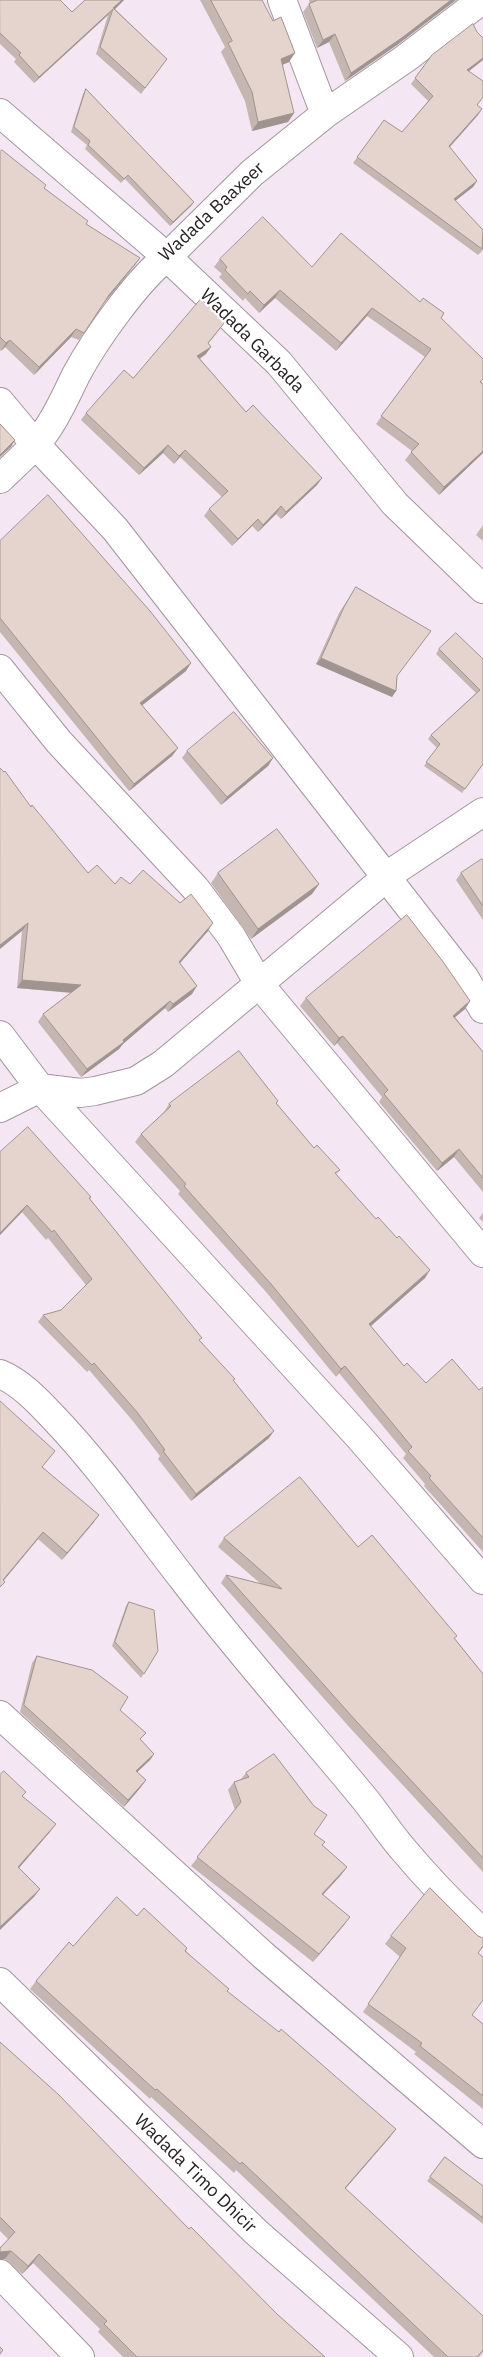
<!DOCTYPE html>
<style>
body{margin:0}
canvas{display:block;background:#f4e7f3}
</style>
<canvas width="483" height="2357"></canvas>
<script>
const c = document.querySelector('canvas').getContext('2d');
c.lineJoin = 'round';
function stroke(path, color, width, dash) {
  c.strokeStyle = color;
  c.lineWidth = width;
  c.lineCap = dash ? 'butt' : 'round';
  c.setLineDash(dash || []);
  c.stroke(path);
}
function paint(path, color) {
  c.fillStyle = color;
  c.fill(path, 'evenodd');
}
function label(font, color, halo, rows, align = 'center') {
  c.font = font + ' "IBM Plex Sans",sans-serif';
  c.lineWidth = 4.5;
  c.setLineDash([]);
  c.textBaseline = 'middle';
  c.strokeStyle = halo;
  c.fillStyle = color;
  for (const [text, x, y, turn = 0] of rows) {
    c.save();
    c.translate(x, y);
    c.rotate((+turn || 0) * Math.PI / 180);
    c.textAlign = isNaN(turn) ? turn : align;
    if (halo) c.strokeText(text, 0, 0);
    c.fillText(text, 0, 0);
    c.restore();
  }
}
const minor = new Path2D(`
 M 282,0 L 325,114
 M 0,113 L 167,257 L 279,363 L 395,504 L 483,589
 M 0,402 L 35,444 L 115,529 L 464,977 L 483,1009
 M 0,479 C 14,465 31,451 43,435 C 57,417 66,395 76,375 C 94,341 137,280 167,257 L 252,173 L 325,114 L 406,58 L 482,0
 M 0,669 L 59,742 L 195,888 L 231,936 L 260,985 L 483,1253
 M 0,1035 L 40,1088 L 359,1437 L 483,1580
 M 0,1108 L 40,1088 L 80,1093 L 95,1091 L 136,1081 L 163,1064 L 394,871 L 483,812
 M 0,1374 C 20,1382 38,1401 53,1417 C 101,1467 140,1524 183,1579 C 240,1654 303,1724 363,1797 C 377,1814 388,1832 402,1848 C 427,1878 454,1906 483,1933
 M 0,1715 L 263,1955 L 483,2144
 M 0,1982 L 256,2232 L 399,2357
 M 0,2274 L 80,2357`);
stroke(minor, '#a1959f', 30);
stroke(minor, '#fff', 28);
paint(new Path2D(`
 M 0,0 L 72,12 L 85,0 L 124,0 L 115,9 L 167,59 L 141,94 L 96,54 L 108,15 L 34,83 L 14,62 L 16,59 L 0,44 Z
 M 200,0 L 262,0 L 289,62 L 282,65 L 294,113 L 288,122 L 252,131 L 245,101 L 221,52 L 225,47 Z
 M 309,0 L 456,0 L 397,45 L 345,81 L 329,42 L 317,48 L 303,12 L 309,4 L 310,4 Z
 M 432,55 L 469,71 L 477,105 L 478,115 L 450,147 L 477,181 L 473,187 L 455,201 L 483,230 L 483,250 L 478,255 L 353,163 L 384,120 L 402,132 L 428,101 L 411,84 Z
 M 86,89 L 194,202 L 191,206 L 170,226 L 125,179 L 121,183 L 85,149 L 87,145 L 71,132 L 83,94 Z
 M 0,152 L 86,224 L 140,258 L 105,302 L 79,340 L 71,337 L 34,375 L 5,347 L 1,351 L 0,350 Z
 M 220,259 L 312,267 L 420,302 L 441,318 L 483,384 L 483,453 L 439,495 L 405,460 L 412,451 L 376,424 L 425,357 L 367,316 L 336,351 L 275,298 L 259,313 L 245,298 L 243,301 L 219,277 L 222,274 L 214,267 Z
 M 220,329 L 208,344 L 206,354 L 200,359 L 246,412 L 322,478 L 317,485 L 281,519 L 276,514 L 258,532 L 252,526 L 232,546 L 204,516 L 209,509 L 222,497 L 180,457 L 174,464 L 163,453 L 139,475 L 81,420 L 86,413 L 133,378 Z
 M 483,525 L 483,541 L 476,535 Z
 M 0,541 L 186,671 L 142,705 L 178,748 L 172,756 L 129,791 L 0,632 Z
 M 356,587 L 397,676 L 396,691 L 392,697 L 316,664 L 339,613 Z
 M 439,649 L 483,659 L 483,764 L 462,793 L 424,766 L 437,748 L 428,739 L 431,735 L 476,693 L 436,654 Z
 M 187,751 L 273,758 L 268,766 L 221,805 L 182,758 Z
 M 31,807 L 88,873 L 115,884 L 130,884 L 208,931 L 180,963 L 192,994 L 168,1012 L 165,1008 L 123,1044 L 119,1049 L 81,1077 L 38,1022 L 43,1014 L 71,993 L 17,988 L 22,931 Z
 M 483,860 L 483,920 L 456,880 L 461,873 Z
 M 218,873 L 319,884 L 312,894 L 251,939 L 211,883 Z
 M 306,998 L 470,1001 L 465,1009 L 455,1017 L 483,1052 L 483,1192 L 454,1157 L 437,1171 L 379,1102 L 382,1097 L 337,1043 L 334,1046 L 300,1006 Z
 M 278,1101 L 276,1103 L 314,1148 L 340,1170 L 336,1174 L 425,1278 L 371,1326 L 404,1366 L 426,1383 L 479,1390 L 483,1387 L 483,1552 L 424,1486 L 425,1484 L 403,1458 L 406,1454 L 339,1373 L 336,1377 L 266,1292 L 178,1194 L 180,1191 L 135,1142 L 141,1134 L 164,1112 L 169,1104 Z
 M 0,1152 L 91,1197 L 90,1199 L 200,1341 L 233,1381 L 269,1438 L 191,1501 L 158,1459 L 160,1456 L 132,1420 L 89,1370 L 87,1372 L 38,1322 L 43,1315 L 61,1310 L 86,1285 L 48,1238 L 46,1240 L 22,1212 L 0,1235 Z
 M 483,1213 L 483,1222 L 479,1218 Z
 M 43,1467 L 94,1522 L 62,1560 L 38,1539 L 3,1581 Z
 M 224,1538 L 358,1547 L 455,1639 L 483,1674 L 483,1872 L 351,1729 L 221,1583 L 226,1575 L 261,1584 L 218,1547 Z
 M 129,1602 L 158,1651 L 141,1678 L 112,1646 L 126,1606 Z
 M 37,1656 L 120,1710 L 141,1740 L 154,1754 L 150,1760 L 137,1772 L 146,1780 L 141,1787 L 124,1807 L 20,1712 L 32,1663 Z
 M 246,1773 L 314,1834 L 322,1845 L 347,1867 L 341,1875 L 323,1895 L 344,1925 L 313,1962 L 191,1866 L 235,1810 L 228,1790 L 234,1782 L 241,1779 Z
 M 137,1916 L 187,1948 L 186,1951 L 227,1992 L 396,2129 L 390,2137 L 345,2189 L 483,2352 L 479,2357 L 434,2357 L 236,2170 L 234,2173 L 151,2097 L 150,2099 L 30,1989 L 36,1981 L 73,1946 Z
 M 391,1936 L 478,1936 L 483,1938 L 483,1947 L 478,1953 L 472,2015 L 483,2024 L 483,2109 L 414,2054 L 416,2052 L 363,2012 L 400,1957 L 385,1944 Z
 M 0,2042 L 189,2229 L 277,2314 L 325,2357 L 123,2357 L 98,2332 L 100,2329 L 33,2263 L 22,2274 L 5,2259 L 8,2239 L 0,2231 Z
 M 445,2157 L 483,2186 L 483,2224 L 427,2181 Z`), '#c5b6b1');
paint(new Path2D(`
 M 122,0 L 124,0 L 112,12 L 113,8 Z
 M 451,0 L 456,0 L 397,45 L 345,81 L 351,73 Z
 M 113,9 L 108,15 L 34,83 L 39,77 Z
 M 335,34 L 329,42 L 317,48 L 323,40 Z
 M 295,53 L 289,62 L 275,68 L 281,59 Z
 M 483,58 L 483,60 L 463,76 L 467,70 Z
 M 482,109 L 478,115 L 445,152 L 449,146 Z
 M 294,113 L 288,122 L 252,131 L 258,122 Z
 M 477,181 L 473,187 L 450,205 L 454,199 Z
 M 194,202 L 191,206 L 170,226 L 173,222 Z
 M 140,258 L 135,265 L 104,303 L 109,295 Z
 M 280,290 L 275,298 L 259,313 L 264,305 Z
 M 372,308 L 367,316 L 336,351 L 341,343 Z
 M 76,329 L 71,337 L 34,375 L 39,367 Z
 M 10,340 L 5,347 L 1,351 L 6,343 Z
 M 211,347 L 206,354 L 192,363 L 197,356 Z
 M 15,440 L 11,447 L 0,457 L 0,455 Z
 M 168,445 L 163,453 L 139,475 L 144,468 Z
 M 185,450 L 180,457 L 174,464 L 179,456 Z
 M 483,451 L 483,453 L 439,495 L 444,487 Z
 M 322,478 L 317,485 L 281,519 L 286,512 Z
 M 281,506 L 276,514 L 258,532 L 263,525 Z
 M 258,519 L 252,526 L 232,546 L 238,539 Z
 M 321,658 L 396,691 L 392,697 L 316,664 Z
 M 191,663 L 186,671 L 135,711 L 140,703 Z
 M 178,748 L 172,756 L 129,791 L 134,784 Z
 M 273,758 L 268,766 L 221,805 L 227,797 Z
 M 319,884 L 312,894 L 251,939 L 258,929 Z
 M 28,923 L 22,931 L 0,949 L 0,945 Z
 M 213,923 L 208,931 L 174,970 L 179,962 Z
 M 22,980 L 81,985 L 76,993 L 17,988 Z
 M 197,986 L 192,994 L 168,1012 L 173,1004 Z
 M 170,1001 L 165,1008 L 123,1044 L 119,1049 L 81,1077 L 87,1069 Z
 M 470,1001 L 465,1009 L 448,1023 L 453,1016 Z
 M 343,1036 L 337,1043 L 334,1046 L 339,1038 Z
 M 459,1149 L 454,1157 L 437,1171 L 442,1163 Z
 M 27,1205 L 22,1212 L 0,1235 L 0,1233 Z
 M 430,1270 L 425,1278 L 364,1332 L 369,1324 Z
 M 345,1366 L 339,1373 L 336,1377 L 341,1369 Z
 M 274,1431 L 269,1438 L 191,1501 L 196,1494 Z
 M 99,1515 L 94,1522 L 62,1560 L 67,1553 Z
 M 43,1532 L 38,1539 L 0,1585 L 3,1580 Z
 M 154,1754 L 150,1760 L 131,1778 L 136,1771 Z
 M 146,1780 L 141,1787 L 124,1807 L 128,1800 Z
 M 56,1824 L 50,1832 L 13,1875 L 18,1867 Z
 M 347,1867 L 341,1875 L 316,1902 L 322,1894 Z
 M 40,1889 L 34,1897 L 0,1930 L 0,1927 Z
 M 350,1917 L 344,1925 L 313,1962 L 319,1954 Z
 M 396,2129 L 390,2137 L 339,2196 L 345,2188 Z
 M 11,2251 L 5,2259 L 0,2260 L 0,2252 Z
 M 39,2254 L 33,2263 L 22,2274 L 28,2266 Z`), '#a09490');
const building = new Path2D(`
 M 0,0 L 60,0 L 72,12 L 85,0 L 122,0 L 113,8 L 167,59 L 145,88 L 100,47 L 113,9 L 39,77 L 19,55 L 21,53 L 0,33 Z
 M 211,0 L 262,0 L 273,21 L 281,17 L 295,53 L 281,59 L 294,113 L 258,122 L 252,92 L 228,43 L 232,41 Z
 M 318,0 L 451,0 L 403,37 L 351,73 L 335,34 L 323,40 L 309,4 Z
 M 473,24 L 477,32 L 483,38 L 483,58 L 467,70 L 483,81 L 483,97 L 477,105 L 482,109 L 449,146 L 477,181 L 454,199 L 483,230 L 482,249 L 357,157 L 384,120 L 402,132 L 433,96 L 415,78 L 432,55 Z
 M 86,89 L 194,202 L 173,222 L 128,175 L 124,179 L 88,145 L 90,141 L 74,127 Z
 M 2,150 L 46,185 L 44,188 L 88,221 L 86,224 L 140,258 L 109,295 L 84,333 L 76,329 L 39,367 L 10,340 L 6,343 L 0,337 L 0,152 Z
 M 263,217 L 312,267 L 341,233 L 420,302 L 423,298 L 444,313 L 441,318 L 483,359 L 483,379 L 480,382 L 483,384 L 483,451 L 444,487 L 411,452 L 419,444 L 381,416 L 431,349 L 372,308 L 341,343 L 280,290 L 264,305 L 250,291 L 248,294 L 225,270 L 227,267 L 220,259 Z
 M 201,299 L 225,322 L 208,343 L 211,347 L 197,356 L 246,412 L 253,405 L 322,478 L 286,512 L 281,506 L 263,525 L 258,519 L 238,539 L 209,509 L 228,491 L 185,450 L 179,456 L 168,445 L 144,468 L 86,413 L 124,370 L 133,378 Z
 M 0,424 L 15,440 L 0,455 Z
 M 48,495 L 150,611 L 191,663 L 140,703 L 178,748 L 134,784 L 0,618 L 0,541 Z
 M 356,587 L 431,631 L 397,676 L 396,691 L 321,658 L 344,607 Z
 M 456,633 L 483,659 L 483,764 L 465,789 L 426,762 L 440,744 L 431,735 L 480,690 L 439,649 Z
 M 234,712 L 273,758 L 227,797 L 187,751 Z
 M 0,768 L 4,772 L 5,771 L 31,807 L 32,805 L 88,873 L 97,865 L 115,884 L 121,877 L 130,884 L 143,870 L 180,903 L 191,894 L 213,923 L 179,962 L 197,986 L 173,1004 L 170,1001 L 123,1040 L 124,1042 L 87,1069 L 43,1014 L 81,985 L 22,980 L 28,923 L 0,945 Z
 M 277,829 L 319,884 L 258,929 L 218,873 Z
 M 482,859 L 483,860 L 483,906 L 461,873 Z
 M 407,915 L 444,963 L 470,1001 L 453,1016 L 483,1052 L 483,1178 L 459,1149 L 442,1163 L 384,1094 L 388,1090 L 343,1036 L 339,1038 L 306,998 Z
 M 239,1051 L 278,1101 L 276,1103 L 314,1148 L 317,1145 L 340,1170 L 335,1173 L 376,1219 L 378,1217 L 397,1238 L 399,1236 L 430,1270 L 369,1324 L 404,1366 L 407,1363 L 426,1383 L 452,1359 L 479,1390 L 483,1387 L 483,1538 L 429,1478 L 431,1476 L 408,1451 L 412,1447 L 345,1366 L 341,1369 L 271,1284 L 184,1186 L 186,1184 L 141,1134 L 171,1106 L 169,1104 Z
 M 28,1127 L 91,1197 L 89,1198 L 202,1338 L 199,1340 L 235,1379 L 233,1380 L 274,1431 L 196,1494 L 163,1451 L 165,1450 L 137,1412 L 94,1363 L 92,1365 L 43,1315 L 61,1310 L 92,1279 L 54,1230 L 52,1232 L 27,1205 L 0,1233 L 0,1152 Z
 M 0,1401 L 55,1451 L 42,1467 L 99,1515 L 67,1553 L 43,1532 L 3,1580 L 5,1582 L 0,1587 Z
 M 300,1477 L 358,1547 L 372,1535 L 457,1636 L 454,1638 L 483,1674 L 483,1858 L 356,1721 L 226,1575 L 282,1589 L 224,1538 Z
 M 129,1602 L 154,1610 L 158,1651 L 144,1674 L 115,1642 Z
 M 37,1656 L 92,1670 L 128,1697 L 120,1710 L 146,1733 L 140,1739 L 154,1754 L 136,1771 L 146,1780 L 128,1800 L 24,1705 Z
 M 274,1754 L 314,1806 L 327,1815 L 314,1834 L 325,1842 L 322,1845 L 347,1867 L 322,1894 L 350,1917 L 319,1954 L 197,1857 L 241,1802 L 234,1782 L 249,1777 L 246,1773 Z
 M 4,1771 L 26,1792 L 22,1796 L 56,1824 L 18,1867 L 40,1889 L 0,1927 L 0,1775 Z
 M 430,1888 L 478,1936 L 483,1938 L 483,1946 L 478,1953 L 483,1957 L 483,2000 L 472,2015 L 483,2024 L 483,2096 L 420,2046 L 422,2043 L 368,2004 L 406,1948 L 391,1936 Z
 M 117,1897 L 137,1916 L 144,1908 L 187,1948 L 185,1951 L 229,1989 L 227,1991 L 279,2032 L 281,2029 L 396,2129 L 345,2188 L 483,2316 L 483,2350 L 477,2357 L 448,2357 L 242,2162 L 240,2164 L 157,2089 L 155,2090 L 36,1981 L 69,1942 L 73,1946 Z
 M 0,2042 L 59,2095 L 189,2229 L 191,2227 L 277,2314 L 325,2357 L 137,2357 L 104,2324 L 107,2321 L 39,2254 L 28,2266 L 11,2251 L 0,2252 L 0,2248 L 15,2232 L 0,2217 Z
 M 445,2157 L 483,2186 L 483,2218 L 430,2177 Z
 M 0,2347 L 3,2350 L 0,2354 Z`);
paint(building, '#e5d4ce');
stroke(building, '#a09490', 1);
label('18px', '#252024', '#fff', [
 ["Wadada Baaxeer",212,212,-43],
 ["Wadada Garbada",252,341,45],
 ["Wadada Timo Dhicir",195,2174,44]
]);
</script>
